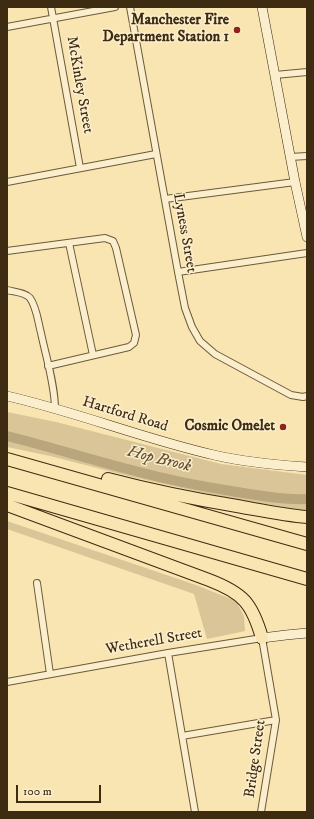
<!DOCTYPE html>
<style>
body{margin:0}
#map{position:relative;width:314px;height:819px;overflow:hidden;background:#f9e5b2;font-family:"IM FELL DW Pica",serif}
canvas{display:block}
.frame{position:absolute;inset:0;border:8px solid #3d2b12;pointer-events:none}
.scale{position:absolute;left:16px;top:785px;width:85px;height:18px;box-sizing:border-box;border:2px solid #3d2b12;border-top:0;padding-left:5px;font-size:12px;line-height:14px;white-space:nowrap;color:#3d2b12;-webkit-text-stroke:3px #fbeecd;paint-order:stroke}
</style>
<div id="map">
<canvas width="314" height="819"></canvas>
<div class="frame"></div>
<div class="scale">100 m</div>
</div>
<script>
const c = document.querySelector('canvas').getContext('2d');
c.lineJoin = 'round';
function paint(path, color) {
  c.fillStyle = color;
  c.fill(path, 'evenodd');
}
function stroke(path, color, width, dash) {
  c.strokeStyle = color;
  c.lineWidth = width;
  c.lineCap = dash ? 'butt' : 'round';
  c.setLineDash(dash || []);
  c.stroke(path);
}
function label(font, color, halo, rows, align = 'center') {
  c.font = font + ' "IM FELL DW Pica",serif';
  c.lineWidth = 3;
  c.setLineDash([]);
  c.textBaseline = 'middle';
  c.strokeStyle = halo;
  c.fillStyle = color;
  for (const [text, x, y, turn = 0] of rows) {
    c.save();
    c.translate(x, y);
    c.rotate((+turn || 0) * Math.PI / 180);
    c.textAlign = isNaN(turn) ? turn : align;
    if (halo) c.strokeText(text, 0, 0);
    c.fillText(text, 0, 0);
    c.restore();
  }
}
paint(new Path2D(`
 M 7,412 L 56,422 L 221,464 L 307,475 L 307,510 L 302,510 L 222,497 L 132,477 L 50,456 L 7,447 Z
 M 7,521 L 196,585 L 236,601 L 244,616 L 245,631 L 207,639 L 194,594 L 7,529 Z`), '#d9c597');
stroke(new Path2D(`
 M 7,436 C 51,447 95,461 139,472 C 169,480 200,486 231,491 C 256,495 282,500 307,499`), '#b9a67c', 10);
const street = new Path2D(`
 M 51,7 L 80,168
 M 130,7 L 178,272 L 185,308 L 192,327 L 200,341 L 215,354 L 291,395 L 303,397 L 307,396
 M 7,27 L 115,7
 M 275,75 L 307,72
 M 290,157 L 307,156
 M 7,182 L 156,154
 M 165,199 L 295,182
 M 69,243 L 93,355
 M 7,251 L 105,238 L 113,241 L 116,248 L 136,335 L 134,343 L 129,347 L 48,366
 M 178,272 L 307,253
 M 7,290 C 14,292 25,292 30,298 C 37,308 38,322 41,333 C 46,357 55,385 55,409
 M 37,583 L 50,674
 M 168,653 L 195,812
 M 7,682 L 168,653 L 262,638 L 276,720 L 261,812
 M 182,736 L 276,720`);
const secondary = new Path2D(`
 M 262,7 L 295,182 L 307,237
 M 7,396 C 77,412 144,439 214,455 C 244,462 276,465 307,467
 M 262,638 L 286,635 L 307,633`);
const highway = new Path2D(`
 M 7,459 L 307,544
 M 108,479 C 150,490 194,499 237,506 C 260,510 284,515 307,517
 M 7,493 L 307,579
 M 7,505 L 209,580 C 243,593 252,603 262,638`);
stroke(street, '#6c5a3a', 8);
stroke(secondary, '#3d2b12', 10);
stroke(highway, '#3d2b12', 14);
stroke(street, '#fbeecd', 6);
stroke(secondary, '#fbeecd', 9);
stroke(highway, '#f9e5b2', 12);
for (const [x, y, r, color] of [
 [237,30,4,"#8f2418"],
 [283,427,4,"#8f2418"]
]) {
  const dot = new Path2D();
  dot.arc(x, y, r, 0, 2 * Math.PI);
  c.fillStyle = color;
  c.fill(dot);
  stroke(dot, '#fbeecd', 1.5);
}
label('bold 15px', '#3d2b12', '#fbeecd', [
 ["Manchester Fire",229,21],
 ["Department Station 1",229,38],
 ["Cosmic Omelet",275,427]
], 'right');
label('15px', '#3d2b12', '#fbeecd', [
 ["McKinley Street",79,85,80],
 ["Lyness Street",184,233,80],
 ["Hartford Road",125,415,17],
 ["Wetherell Street",154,642,-10],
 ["Bridge Street",256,759,-82]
]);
label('italic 16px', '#625032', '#fbeecd', [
 ["Hop Brook",159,460,14]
]);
</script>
